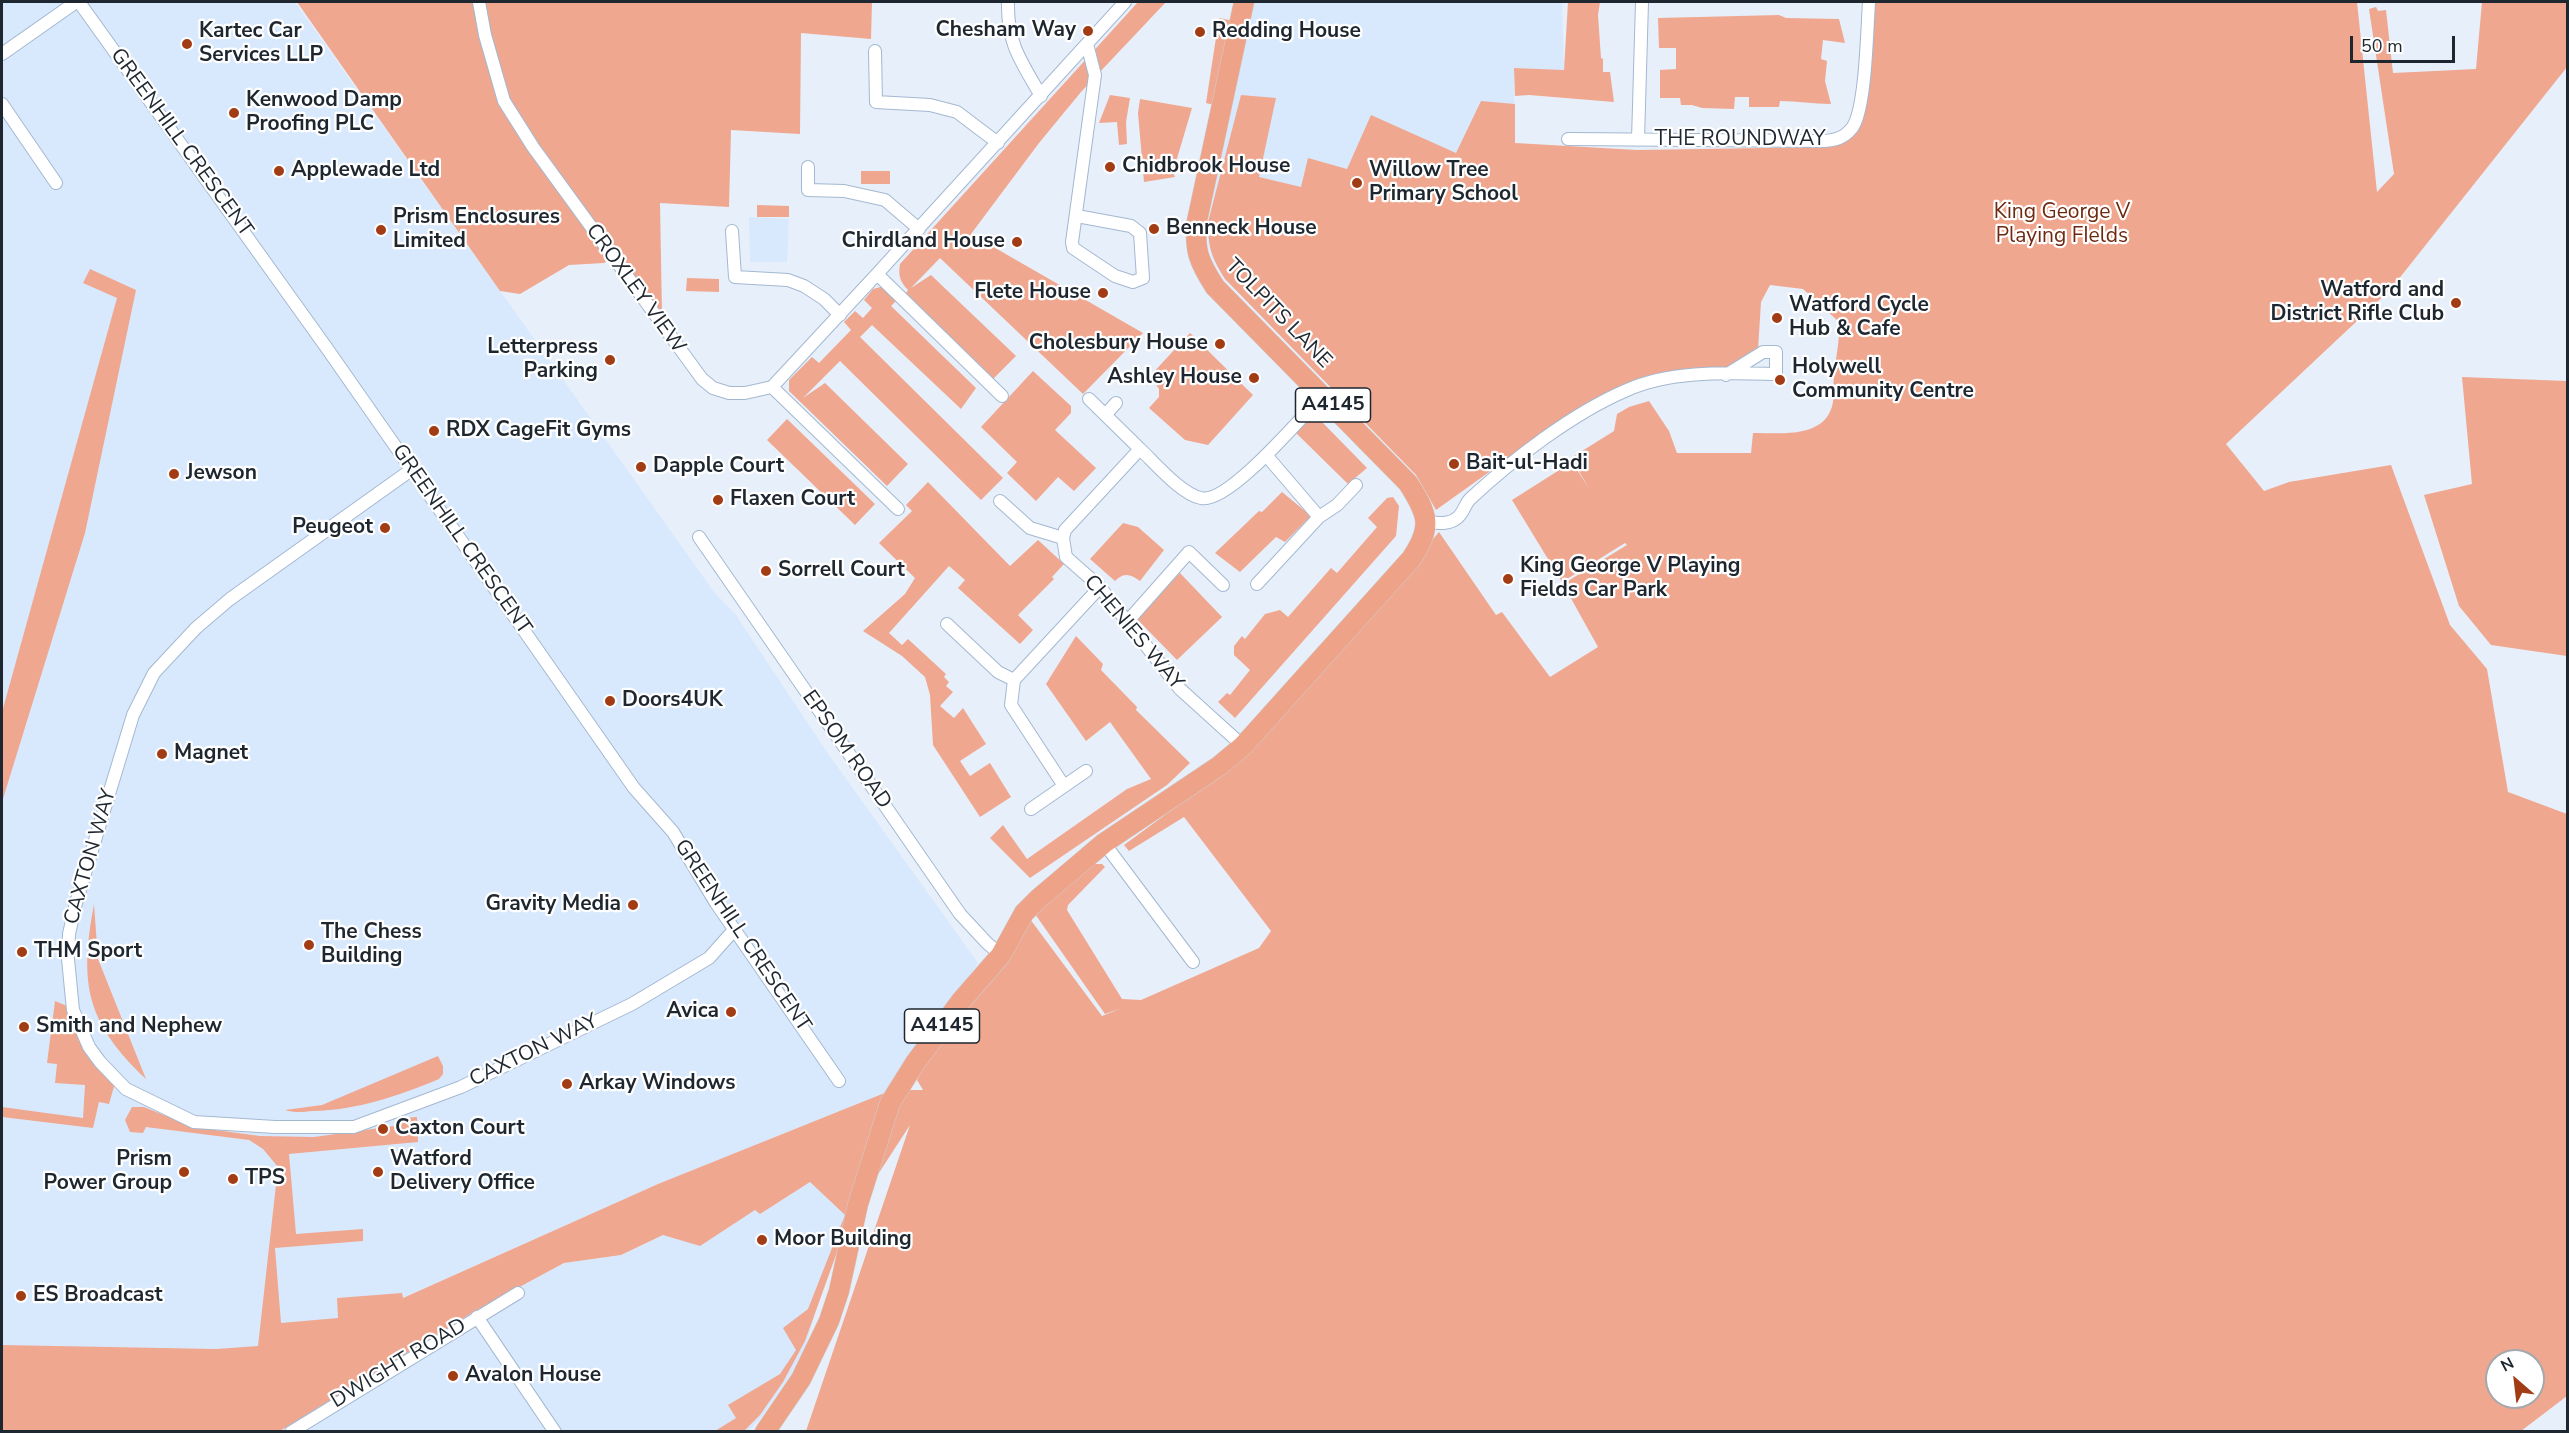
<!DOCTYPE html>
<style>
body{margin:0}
#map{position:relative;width:2569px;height:1433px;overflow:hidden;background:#e7effa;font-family:"Nunito Sans",sans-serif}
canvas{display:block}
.frame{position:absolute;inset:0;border:3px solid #1e262f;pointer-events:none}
.north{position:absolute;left:2485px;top:1349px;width:60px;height:60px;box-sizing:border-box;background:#fff;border:2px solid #a5a8ac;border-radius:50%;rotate:332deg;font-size:16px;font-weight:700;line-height:24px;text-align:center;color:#1e262f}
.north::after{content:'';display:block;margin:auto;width:21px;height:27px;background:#a23c14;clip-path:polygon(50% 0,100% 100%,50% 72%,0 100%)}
.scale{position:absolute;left:2350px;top:36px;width:105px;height:27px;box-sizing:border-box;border:3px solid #1e262f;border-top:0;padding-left:8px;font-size:18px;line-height:21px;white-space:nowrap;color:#1e262f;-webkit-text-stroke:4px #fff;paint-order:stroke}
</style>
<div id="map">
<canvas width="2569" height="1433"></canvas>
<div class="frame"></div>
<div class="north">N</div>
<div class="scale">50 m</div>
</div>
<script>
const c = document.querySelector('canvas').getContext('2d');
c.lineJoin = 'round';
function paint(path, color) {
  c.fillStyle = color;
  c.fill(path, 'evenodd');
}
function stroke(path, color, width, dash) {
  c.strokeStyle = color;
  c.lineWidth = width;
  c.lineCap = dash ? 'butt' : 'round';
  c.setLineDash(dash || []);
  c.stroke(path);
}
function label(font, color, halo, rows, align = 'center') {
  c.font = font + ' "Nunito Sans",sans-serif';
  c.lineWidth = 4.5;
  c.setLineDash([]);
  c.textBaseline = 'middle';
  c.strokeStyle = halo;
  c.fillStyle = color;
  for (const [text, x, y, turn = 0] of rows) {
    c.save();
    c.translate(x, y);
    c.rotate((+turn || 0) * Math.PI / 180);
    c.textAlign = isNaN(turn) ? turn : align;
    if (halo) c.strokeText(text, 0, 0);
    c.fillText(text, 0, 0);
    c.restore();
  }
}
paint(new Path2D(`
 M 2,2 L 295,2 L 714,592 L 736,615 L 829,755 L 978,963 L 892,1090 L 658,1184 L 299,1344 L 216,1349 L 2,1346 Z
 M 1254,2 L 1562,2 L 1564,70 L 1514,68 L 1515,143 L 1381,438 L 1225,279 L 1212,258 L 1208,242 L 1208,222 Z
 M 749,217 L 789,219 L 787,262 L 750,262 Z
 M 810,1182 L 849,1219 L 833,1254 L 802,1358 L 761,1418 L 748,1431 L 280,1432 L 475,1311 L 564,1263 L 621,1255 L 663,1235 L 756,1210 L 761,1213 Z`), '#d9e9fd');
paint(new Path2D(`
 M 297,2 L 872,2 L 871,39 L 801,33 L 800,134 L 731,130 L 729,207 L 660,203 L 662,315 L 618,255 L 604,263 L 569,265 L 520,294 L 500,291 Z
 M 1138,2 L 1166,2 L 1081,92 L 1039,143 L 971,234 L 1143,333 L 1083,394 L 940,258 L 911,288 L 931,275 L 1016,356 L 993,379 L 906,293 L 908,290 C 900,282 898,275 900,264 Z
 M 1568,2 L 1600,2 L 1598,15 L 1601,58 L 1603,59 L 1603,72 L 1610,72 L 1614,102 L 1529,95 L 1515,96 L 1514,68 L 1564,70 Z
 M 1874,2 L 2357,2 L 2377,192 L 2394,174 L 2369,9 L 2376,7 L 2378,11 L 2386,10 L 2393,73 L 2476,69 L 2482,2 L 2567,2 L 2567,67 L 2390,290 L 2226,444 L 2264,491 L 2289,482 L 2391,465 L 2450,625 L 2487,669 L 2508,792 L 2567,814 L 2567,1396 L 2521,1431 L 806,1431 L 910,1125 L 849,1219 L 805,1341 L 783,1382 L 760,1415 L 744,1431 L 715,1431 L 736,1418 L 728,1405 L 780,1374 L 796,1350 L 783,1328 L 808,1309 L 845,1215 L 810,1182 L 760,1214 L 755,1210 L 700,1246 L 663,1235 L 621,1255 L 564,1263 L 475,1311 L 280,1431 L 2,1432 L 2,1345 L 216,1349 L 258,1346 L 278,1167 L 263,1149 L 249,1140 L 146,1127 L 143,1133 L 130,1132 L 125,1120 L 132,1107 L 144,1107 L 193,1127 L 260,1136 L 314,1137 L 394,1126 L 402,1118 L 417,1117 L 418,1142 L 289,1154 L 296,1234 L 363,1229 L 363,1241 L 275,1248 L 281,1323 L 338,1318 L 337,1298 L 402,1293 L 403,1298 L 658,1184 L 892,1090 L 923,1090 L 917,1080 L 929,1054 L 1030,919 L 1102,1016 L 1122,1008 L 1105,1014 L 1035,914 L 1092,864 L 1102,864 L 1105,867 L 1068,905 L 1067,910 L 1122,999 L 1141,1000 L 1259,948 L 1271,931 L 1184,817 L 1129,851 L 1124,845 L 1249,753 L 1439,532 L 1496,615 L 1502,612 L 1550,677 L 1598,647 L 1563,584 L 1627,545 L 1625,543 L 1562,582 L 1512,500 L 1572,462 L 1590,490 L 1571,458 L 1614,431 L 1617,414 L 1629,407 L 1649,401 L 1669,431 L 1677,453 L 1751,453 L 1753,433 C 1780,433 1827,439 1833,402 C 1834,393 1833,383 1834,374 C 1836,356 1840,340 1839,322 L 1803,289 L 1770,285 L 1761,302 L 1758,350 L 1722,371 L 1657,375 L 1625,384 L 1552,427 L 1436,510 L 1416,475 L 1225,279 C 1212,258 1208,248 1208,222 L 1241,95 L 1276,98 L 1259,177 L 1301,187 L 1308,158 L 1347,169 L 1371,115 L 1456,153 L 1481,101 L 1515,104 L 1515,143 L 1637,150 L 1826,147 C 1837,144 1850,139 1858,130 C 1872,114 1872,26 1874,2 ZM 2497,1361 L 2533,1361 L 2533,1397 L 2497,1397 Z
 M 1779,15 L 1786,18 L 1839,19 L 1845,43 L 1823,40 L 1821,59 L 1827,61 L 1825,81 L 1831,104 C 1813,104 1797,101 1780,101 L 1779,107 L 1749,107 L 1749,97 L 1735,97 L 1734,109 L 1702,108 L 1692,105 L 1681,105 L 1680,98 L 1660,98 L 1660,70 L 1676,69 L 1676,48 L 1659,48 L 1658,18 Z
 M 1219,18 L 1234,21 L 1218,106 L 1206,103 Z
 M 1110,95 L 1130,98 L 1126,122 L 1127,144 L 1119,145 L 1117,122 L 1099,123 Z
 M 1140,99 L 1192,108 L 1173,172 L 1175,177 L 1144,182 L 1138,113 Z
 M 861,171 L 890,171 L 890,184 L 861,184 Z
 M 757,205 L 789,206 L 789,217 L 757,217 Z
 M 90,269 L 136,290 L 85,533 L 2,802 L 2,712 L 117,298 L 83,283 Z
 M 687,278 L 719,279 L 719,292 L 686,291 Z
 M 884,286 L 899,298 L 891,306 L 976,388 L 961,409 L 872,325 L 860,337 L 1003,478 L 981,500 L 840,361 L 803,398 L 825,383 L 908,464 L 887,486 L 789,391 L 789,380 L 812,357 L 819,363 L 851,330 L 844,322 L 855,311 L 863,318 L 872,308 L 864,300 L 873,289 Z
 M 1190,333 L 1253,395 L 1208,445 L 1185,440 L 1149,408 L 1159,397 L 1159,389 L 1150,376 Z
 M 1033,371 L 1071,406 L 1071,413 L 1055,430 L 1096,468 L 1074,491 L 1058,477 L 1036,501 L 1007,473 L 1017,462 L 981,427 Z
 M 2462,377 L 2567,381 L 2567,656 L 2491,645 L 2459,606 L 2424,495 L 2472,484 Z
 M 1314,417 L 1323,423 L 1367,468 L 1348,484 L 1295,432 Z
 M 787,419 L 875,504 L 855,525 L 767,440 Z
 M 928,482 L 1010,566 L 1038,540 L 1064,564 L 1052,577 L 1054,579 L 1018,615 L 1033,630 L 1020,644 L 958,588 L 965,580 L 949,566 L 889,633 L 902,645 L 908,639 L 946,674 L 944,677 L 949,682 L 946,686 L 953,692 L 940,706 L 954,718 L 963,708 L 986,744 L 960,761 L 970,776 L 990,763 L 1011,797 L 980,817 L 933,745 L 930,695 L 925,677 L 902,656 L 863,631 L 905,594 L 915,578 L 879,543 L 912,511 L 906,505 Z
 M 1282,492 L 1311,516 L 1285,542 L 1276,537 L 1240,572 L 1215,553 L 1259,511 L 1262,512 Z
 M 1393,497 L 1399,506 L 1396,536 L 1235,718 L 1218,702 L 1227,693 L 1230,695 L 1250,670 L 1234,655 L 1234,646 L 1242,636 L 1245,639 L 1265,614 L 1280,610 L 1288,617 L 1331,568 L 1337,573 L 1377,527 L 1368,518 L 1387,498 Z
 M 1123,523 L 1138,527 L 1164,550 L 1140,581 C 1130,574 1124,572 1115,581 L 1090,559 Z
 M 1180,573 L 1222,617 L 1177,660 L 1135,617 Z
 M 1076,636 L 1103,664 L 1101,670 L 1137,707 L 1136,710 L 1190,763 L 1167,785 L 1030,878 L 990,838 L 1003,825 L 1027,859 L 1127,789 L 1151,779 L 1110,722 L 1086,741 L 1046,684 Z
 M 94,904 L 98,959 L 146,1079 C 86,1022 79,984 94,904 Z
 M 55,1001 L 67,1006 L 115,1083 L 109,1104 L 99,1102 L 93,1128 L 2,1117 L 2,1107 L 83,1118 L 85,1085 L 55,1083 L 57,1064 L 47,1063 Z
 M 438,1056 L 443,1066 L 443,1074 L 439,1079 C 398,1096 358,1110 313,1111 C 303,1112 294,1113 285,1110 L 322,1105 Z`), '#f0a78f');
const street = new Path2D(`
 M 79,2 L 326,347 L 634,788 L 673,832 L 716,903 L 839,1081
 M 479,2 L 485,35 L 504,101 L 533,147 L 702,379 L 713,388 L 729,393 L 745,393 L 772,387 L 877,274 L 1125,2
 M 1008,2 C 1007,44 1021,61 1041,96
 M 875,51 L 876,102 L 930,105 L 957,112 L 998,143
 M 2,54 L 76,2
 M 2,104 L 56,183
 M 1568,139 L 1824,141 C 1836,140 1844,138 1852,128 C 1866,110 1867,28 1869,2
 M 1638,140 L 1642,2
 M 808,167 L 808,190 L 844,191 L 885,200 L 919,229
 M 1077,216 L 1131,226 L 1140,233 L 1143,278 L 1133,282 L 1115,276 L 1073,248 L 1072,242 L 1095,75 L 1087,44
 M 732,231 L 735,277 L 788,280 L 804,286 L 824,299 L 840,315
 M 877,274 L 1002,396
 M 772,387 L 898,509
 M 1089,399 L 1140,449
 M 1106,414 L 1116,403
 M 1266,455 L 1319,517
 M 411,470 L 230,599 L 196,628 L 154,673 L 133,715 L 76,903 L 69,934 L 68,959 L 73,1010 L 89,1047 L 100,1062 L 126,1089 L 194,1122 L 275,1127 L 354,1127 L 461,1087 L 632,1004 L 709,958 L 734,930
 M 1000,501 L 1030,528 L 1063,538
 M 1426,522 C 1436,523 1449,525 1457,518 C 1463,514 1465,504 1470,499 C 1513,459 1573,413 1627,390 C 1672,370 1728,373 1776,374 L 1776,352 L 1763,352 L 1726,375
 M 699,537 L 960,914 L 987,943 L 1001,955
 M 1257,584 L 1319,517 L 1337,505 L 1356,485
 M 1127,622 L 1189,552 L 1223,585
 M 947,624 L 998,672 L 1014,680
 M 1243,746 L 1180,689 L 1100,587 L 1066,557 L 1063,538 L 1065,530 L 1140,449 C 1155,463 1181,494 1201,498 C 1228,505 1303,415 1323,395
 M 1064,786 L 1011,705 L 1014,680 L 1100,587
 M 1031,809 L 1086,771
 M 1104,843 L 1193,962
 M 477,1317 L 555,1432
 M 291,1432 L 518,1293`);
const primary = new Path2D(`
 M 765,1432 L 801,1379 L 829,1321 L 839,1291 L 858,1204 L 890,1103 L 915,1063 L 961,1001 L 1001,955 L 1024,913 L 1038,899 L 1104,843 L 1219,766 L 1243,746 L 1411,559 C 1433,527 1428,514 1408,483 L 1215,287 C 1199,262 1194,251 1197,221 L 1244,2`);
stroke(street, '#a3b8d1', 14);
stroke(primary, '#cecfd1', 21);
stroke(street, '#fff', 12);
stroke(primary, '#eea388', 20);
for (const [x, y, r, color] of [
 [1088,31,6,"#a23c14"],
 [1200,32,6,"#a23c14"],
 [187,44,6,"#a23c14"],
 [234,113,6,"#a23c14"],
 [1110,167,6,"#a23c14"],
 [279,171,6,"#a23c14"],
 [1357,183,6,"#a23c14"],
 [1154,229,6,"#a23c14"],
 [381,230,6,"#a23c14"],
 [1017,242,6,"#a23c14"],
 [1103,293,6,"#a23c14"],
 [2456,303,6,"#a23c14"],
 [1777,318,6,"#a23c14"],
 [1220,344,6,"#a23c14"],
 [610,360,6,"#a23c14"],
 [1254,378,6,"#a23c14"],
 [1780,380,6,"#a23c14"],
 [434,431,6,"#a23c14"],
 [1454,464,6,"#a23c14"],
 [641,467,6,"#a23c14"],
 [174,474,6,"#a23c14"],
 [718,500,6,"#a23c14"],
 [385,528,6,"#a23c14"],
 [766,571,6,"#a23c14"],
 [1508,579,6,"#a23c14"],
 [610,701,6,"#a23c14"],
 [162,754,6,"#a23c14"],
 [633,905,6,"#a23c14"],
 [309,945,6,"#a23c14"],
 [22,952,6,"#a23c14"],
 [731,1012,6,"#a23c14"],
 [24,1027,6,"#a23c14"],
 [567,1084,6,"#a23c14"],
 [383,1129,6,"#a23c14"],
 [184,1172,6,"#a23c14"],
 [378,1172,6,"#a23c14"],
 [233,1179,6,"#a23c14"],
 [762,1240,6,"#a23c14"],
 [21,1296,6,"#a23c14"],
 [453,1376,6,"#a23c14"]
]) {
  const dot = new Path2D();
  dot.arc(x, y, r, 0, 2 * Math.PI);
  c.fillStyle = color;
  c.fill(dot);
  stroke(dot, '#fff', 2);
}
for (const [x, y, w] of [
 [1333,405,75],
 [942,1026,75]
]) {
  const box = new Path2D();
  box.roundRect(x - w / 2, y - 17, w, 34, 4.5);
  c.fillStyle = '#fff';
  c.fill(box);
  stroke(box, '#1e262f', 1.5);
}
label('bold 20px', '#1e262f', null, [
 ["A4145",1333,405],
 ["A4145",942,1026]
]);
label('bold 21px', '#1e262f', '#fff', [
 ["Chesham Way",1076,31,"right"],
 ["Kartec Car",199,32],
 ["Services LLP",199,56],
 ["Redding House",1212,32],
 ["Kenwood Damp",246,101],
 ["Proofing PLC",246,125],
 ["Chidbrook House",1122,167],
 ["Applewade Ltd",291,171],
 ["Willow Tree",1369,171],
 ["Primary School",1369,195],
 ["Prism Enclosures",393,218],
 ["Limited",393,242],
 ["Benneck House",1166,229],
 ["Chirdland House",1005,242,"right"],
 ["Watford and",2444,291,"right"],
 ["District Rifle Club",2444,315,"right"],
 ["Flete House",1091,293,"right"],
 ["Watford Cycle",1789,306],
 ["Hub & Cafe",1789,330],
 ["Cholesbury House",1208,344,"right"],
 ["Letterpress",598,348,"right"],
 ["Parking",598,372,"right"],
 ["Holywell",1792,368],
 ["Community Centre",1792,392],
 ["Ashley House",1242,378,"right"],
 ["RDX CageFit Gyms",446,431],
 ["Bait-ul-Hadi",1466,464],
 ["Dapple Court",653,467],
 ["Jewson",186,474],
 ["Flaxen Court",730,500],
 ["Peugeot",373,528,"right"],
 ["King George V Playing",1520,567],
 ["Fields Car Park",1520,591],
 ["Sorrell Court",778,571],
 ["Doors4UK",622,701],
 ["Magnet",174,754],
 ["Gravity Media",621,905,"right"],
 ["The Chess",321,933],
 ["Building",321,957],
 ["THM Sport",34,952],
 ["Avica",719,1012,"right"],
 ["Smith and Nephew",36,1027],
 ["Arkay Windows",579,1084],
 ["Caxton Court",395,1129],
 ["Prism",172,1160,"right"],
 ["Power Group",172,1184,"right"],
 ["Watford",390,1160],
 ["Delivery Office",390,1184],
 ["TPS",245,1179],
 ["Moor Building",774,1240],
 ["ES Broadcast",33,1296],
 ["Avalon House",465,1376]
], 'left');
label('21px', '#1e262f', '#fff', [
 ["THE ROUNDWAY",1740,140],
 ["GREENHILL CRESCENT",181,143,54],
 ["CROXLEY VIEW",635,289,54],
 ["TOLPITS LANE",1278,314,46],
 ["GREENHILL CRESCENT",461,540,55],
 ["CHENIES WAY",1133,633,50],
 ["EPSOM ROAD",846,750,55],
 ["CAXTON WAY",91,857,-74],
 ["GREENHILL CRESCENT",742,936,56],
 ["CAXTON WAY",534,1051,-26],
 ["DWIGHT ROAD",399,1364,-31]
]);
label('21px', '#6d2911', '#fff', [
 ["King George V",2062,213],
 ["Playing FIelds",2062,237]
]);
</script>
